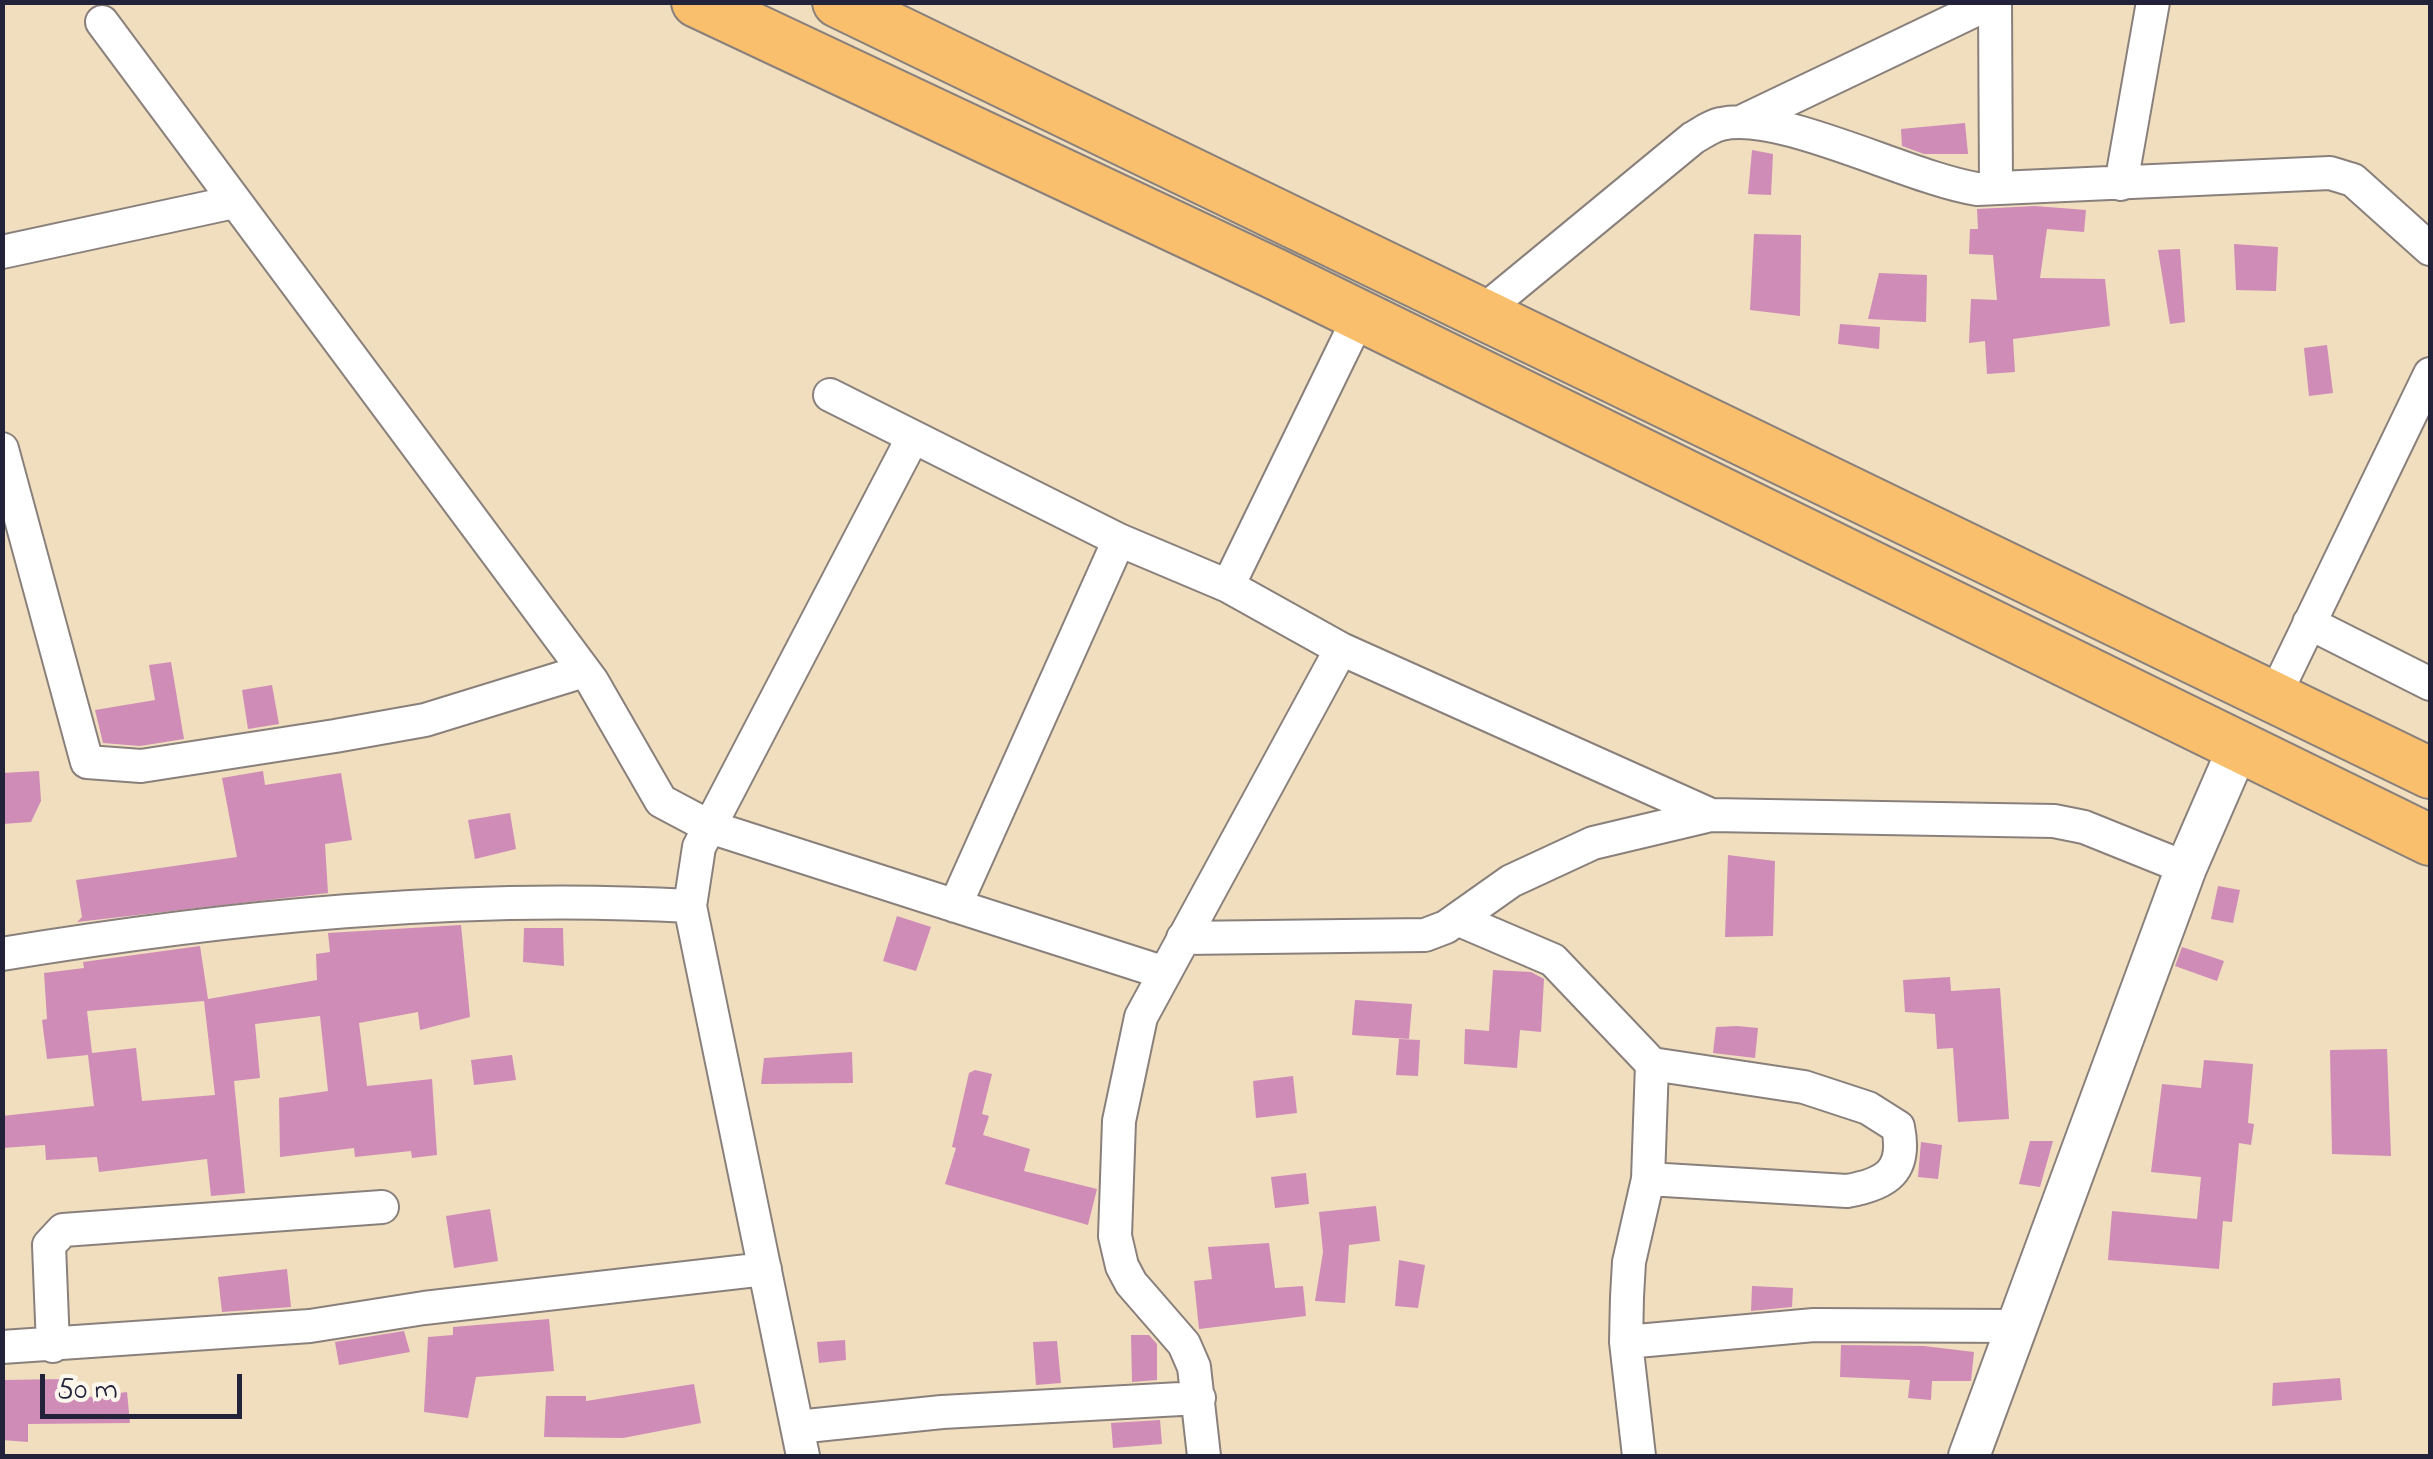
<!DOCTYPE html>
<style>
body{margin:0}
#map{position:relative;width:2433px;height:1459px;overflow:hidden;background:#f0debe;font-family:"Indie Flower",sans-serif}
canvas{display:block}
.frame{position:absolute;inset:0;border:5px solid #22223b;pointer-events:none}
.scale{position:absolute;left:40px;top:1374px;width:202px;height:45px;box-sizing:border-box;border:5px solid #22223b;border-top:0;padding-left:12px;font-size:30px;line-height:35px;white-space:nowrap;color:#22223b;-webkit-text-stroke:8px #fbf7ec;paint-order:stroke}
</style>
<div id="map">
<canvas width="2433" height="1459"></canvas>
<div class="frame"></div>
<div class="scale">50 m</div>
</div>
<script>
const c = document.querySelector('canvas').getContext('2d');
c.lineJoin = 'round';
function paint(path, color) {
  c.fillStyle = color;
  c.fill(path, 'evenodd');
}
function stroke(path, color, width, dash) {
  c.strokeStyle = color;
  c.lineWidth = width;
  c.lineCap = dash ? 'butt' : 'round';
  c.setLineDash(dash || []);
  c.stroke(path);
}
paint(new Path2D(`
 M 1965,123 L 1968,154 L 1924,154 L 1902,146 L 1901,129 Z
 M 1752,150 L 1773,154 L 1771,195 L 1748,194 Z
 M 2035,206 L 2086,210 L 2084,232 L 2047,229 L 2040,278 L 2105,279 L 2110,326 L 2013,339 L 2015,372 L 1987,374 L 1985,341 L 1969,343 L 1971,299 L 1997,300 L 1993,255 L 1969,254 L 1970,229 L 1978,229 L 1977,209 Z
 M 1754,234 L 1801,235 L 1800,316 L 1750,310 Z
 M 2234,244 L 2278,247 L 2276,291 L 2236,290 Z
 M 2180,249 L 2185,322 L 2170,324 L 2158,250 Z
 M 1879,273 L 1927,275 L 1926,322 L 1868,319 Z
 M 1840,324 L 1880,327 L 1879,349 L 1838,344 Z
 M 2327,345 L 2333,393 L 2309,396 L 2304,348 Z
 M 171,662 L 184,739 L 140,746 L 103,743 L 95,710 L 155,700 L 149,665 Z
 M 272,685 L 279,724 L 248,729 L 242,690 Z
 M 39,771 L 41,801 L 31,822 L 2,824 L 2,773 Z
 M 263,771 L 265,785 L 341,773 L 352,840 L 325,844 L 328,893 L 77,922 L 82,917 L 76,880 L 237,857 L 222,778 Z
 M 510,813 L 516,849 L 475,859 L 468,820 Z
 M 1728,855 L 1775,861 L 1773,936 L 1725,937 Z
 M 2218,886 L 2240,890 L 2233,923 L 2211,919 Z
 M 897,916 L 931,927 L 916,971 L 883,961 Z
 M 461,925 L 470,1017 L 420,1030 L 418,1012 L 359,1023 L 367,1086 L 432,1079 L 437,1155 L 412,1158 L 411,1151 L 355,1157 L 354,1148 L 280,1157 L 279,1098 L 328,1091 L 320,1016 L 255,1024 L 260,1078 L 234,1081 L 245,1193 L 211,1196 L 207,1159 L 99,1172 L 97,1157 L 46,1160 L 45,1145 L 2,1148 L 2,1116 L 94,1106 L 88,1055 L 47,1059 L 42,1020 L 47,1019 L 44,973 L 84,968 L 83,962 L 200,946 L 208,999 L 317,980 L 316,954 L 330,952 L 328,933 ZM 204,1001 L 215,1095 L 142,1101 L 136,1048 L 92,1053 L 87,1011 Z
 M 524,928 L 563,928 L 564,966 L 523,962 Z
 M 2182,947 L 2224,961 L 2217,981 L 2175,966 Z
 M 1493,970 L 1531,972 L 1544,979 L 1541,1032 L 1520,1030 L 1517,1068 L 1464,1064 L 1465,1029 L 1489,1031 Z
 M 1950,977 L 1951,991 L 2000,988 L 2009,1119 L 1958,1122 L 1953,1048 L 1937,1049 L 1935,1014 L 1905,1012 L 1903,980 Z
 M 1355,1000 L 1412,1004 L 1409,1039 L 1352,1035 Z
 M 1737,1026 L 1758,1028 L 1755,1058 L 1713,1053 L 1716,1027 Z
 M 1399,1039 L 1420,1040 L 1418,1076 L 1396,1075 Z
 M 2387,1049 L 2391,1156 L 2332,1154 L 2330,1050 Z
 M 852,1052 L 853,1083 L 761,1084 L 764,1058 Z
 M 512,1055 L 516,1080 L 474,1085 L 471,1060 Z
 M 2204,1060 L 2253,1064 L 2248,1123 L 2254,1124 L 2251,1145 L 2239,1143 L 2232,1222 L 2223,1221 L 2219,1269 L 2108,1260 L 2112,1211 L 2197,1219 L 2201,1177 L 2151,1172 L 2162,1084 L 2201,1088 Z
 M 975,1070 L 992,1074 L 982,1114 L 989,1116 L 983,1135 L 1030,1149 L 1024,1171 L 1097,1189 L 1088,1225 L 945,1184 L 956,1148 L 952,1147 L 969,1073 Z
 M 1293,1076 L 1297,1113 L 1256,1118 L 1253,1081 Z
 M 2030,1141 L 2053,1141 L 2040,1187 L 2019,1184 Z
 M 1921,1142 L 1942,1145 L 1938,1179 L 1918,1177 Z
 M 1306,1173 L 1309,1204 L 1275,1208 L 1271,1177 Z
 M 1376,1206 L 1380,1241 L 1349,1245 L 1345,1303 L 1315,1301 L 1323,1252 L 1319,1212 Z
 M 490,1209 L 498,1261 L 454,1268 L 446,1216 Z
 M 1269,1243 L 1275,1288 L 1303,1286 L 1306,1316 L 1199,1329 L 1194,1281 L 1212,1279 L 1208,1247 Z
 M 1399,1260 L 1425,1265 L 1418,1308 L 1395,1306 Z
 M 287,1269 L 291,1307 L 222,1312 L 218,1277 Z
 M 1752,1286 L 1793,1288 L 1792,1307 L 1751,1311 Z
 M 549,1319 L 554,1371 L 476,1377 L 468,1418 L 424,1412 L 428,1337 L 453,1335 L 453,1327 Z
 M 404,1331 L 410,1352 L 339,1365 L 335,1342 Z
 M 1131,1335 L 1149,1335 L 1157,1344 L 1157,1380 L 1132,1382 Z
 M 845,1340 L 846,1360 L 819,1363 L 817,1342 Z
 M 1057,1341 L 1061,1383 L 1036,1385 L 1033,1342 Z
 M 1841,1345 L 1924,1346 L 1974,1352 L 1971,1381 L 1932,1381 L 1931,1400 L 1908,1398 L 1910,1380 L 1840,1377 Z
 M 2340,1378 L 2342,1400 L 2272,1406 L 2273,1383 Z
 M 65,1379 L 66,1400 L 127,1392 L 130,1423 L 28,1424 L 28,1442 L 2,1440 L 2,1380 Z
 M 694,1384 L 701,1423 L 623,1438 L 544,1437 L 546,1396 L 586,1396 L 586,1401 Z
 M 1160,1420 L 1162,1444 L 1113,1448 L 1111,1423 Z`), '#cf8cb7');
const minor = new Path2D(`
 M 1995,2 L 1996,188
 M 102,22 L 592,681 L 661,801 L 710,827 L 1165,973
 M 1741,122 L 1992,2
 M 2121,184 L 2153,2
 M 2,252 L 234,202
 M 1482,312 L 1693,138 C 1702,133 1711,126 1721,124 C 1781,110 1908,178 1977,189 L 2330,173 L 2353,180 L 2430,249
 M 830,395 L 1119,540 L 1228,586 L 1341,649 L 1711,815
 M 2,449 L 87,762 L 141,766 L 335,736 L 425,720 L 584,671
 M 1228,586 L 1359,317
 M 2309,623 L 2430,684
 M 2274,697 L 2430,374
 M 955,906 L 1119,540
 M 1457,919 L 1553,960 L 1652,1064 L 1804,1087 L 1868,1108 L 1898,1127 C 1907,1171 1887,1184 1847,1191 L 1648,1179
 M 1183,938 L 1425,935 L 1446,927 L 1511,881 L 1593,843 L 1711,815 L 2054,821 L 2084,827 L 2186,868
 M 2,954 C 227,917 462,893 690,906
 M 1626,1342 L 1814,1325 L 2014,1326
 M 53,1346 L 49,1245 L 63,1230 L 382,1207
 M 2,1347 L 310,1326 L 424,1308 L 765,1269
 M 797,1427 L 942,1412 L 1199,1398
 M 803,1456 L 690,906 L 699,847 L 913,437
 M 1204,1456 L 1194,1367 L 1184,1344 L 1131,1283 L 1122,1266 L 1115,1236 L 1119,1121 L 1141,1017 L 1341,649
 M 1639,1456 L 1626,1342 L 1627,1297 L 1629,1262 L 1648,1179 L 1652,1064`);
const tertiary = new Path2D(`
 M 1969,1456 L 2186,868 L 2239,746`);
const primary = new Path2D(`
 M 697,2 L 1273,273 L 2430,840
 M 838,2 L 2430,773`);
stroke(minor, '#89807c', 36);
stroke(tertiary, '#89807c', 44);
stroke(primary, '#89807c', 54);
stroke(minor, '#fff', 32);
stroke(tertiary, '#fff', 40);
stroke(primary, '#f9bf6d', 50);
</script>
